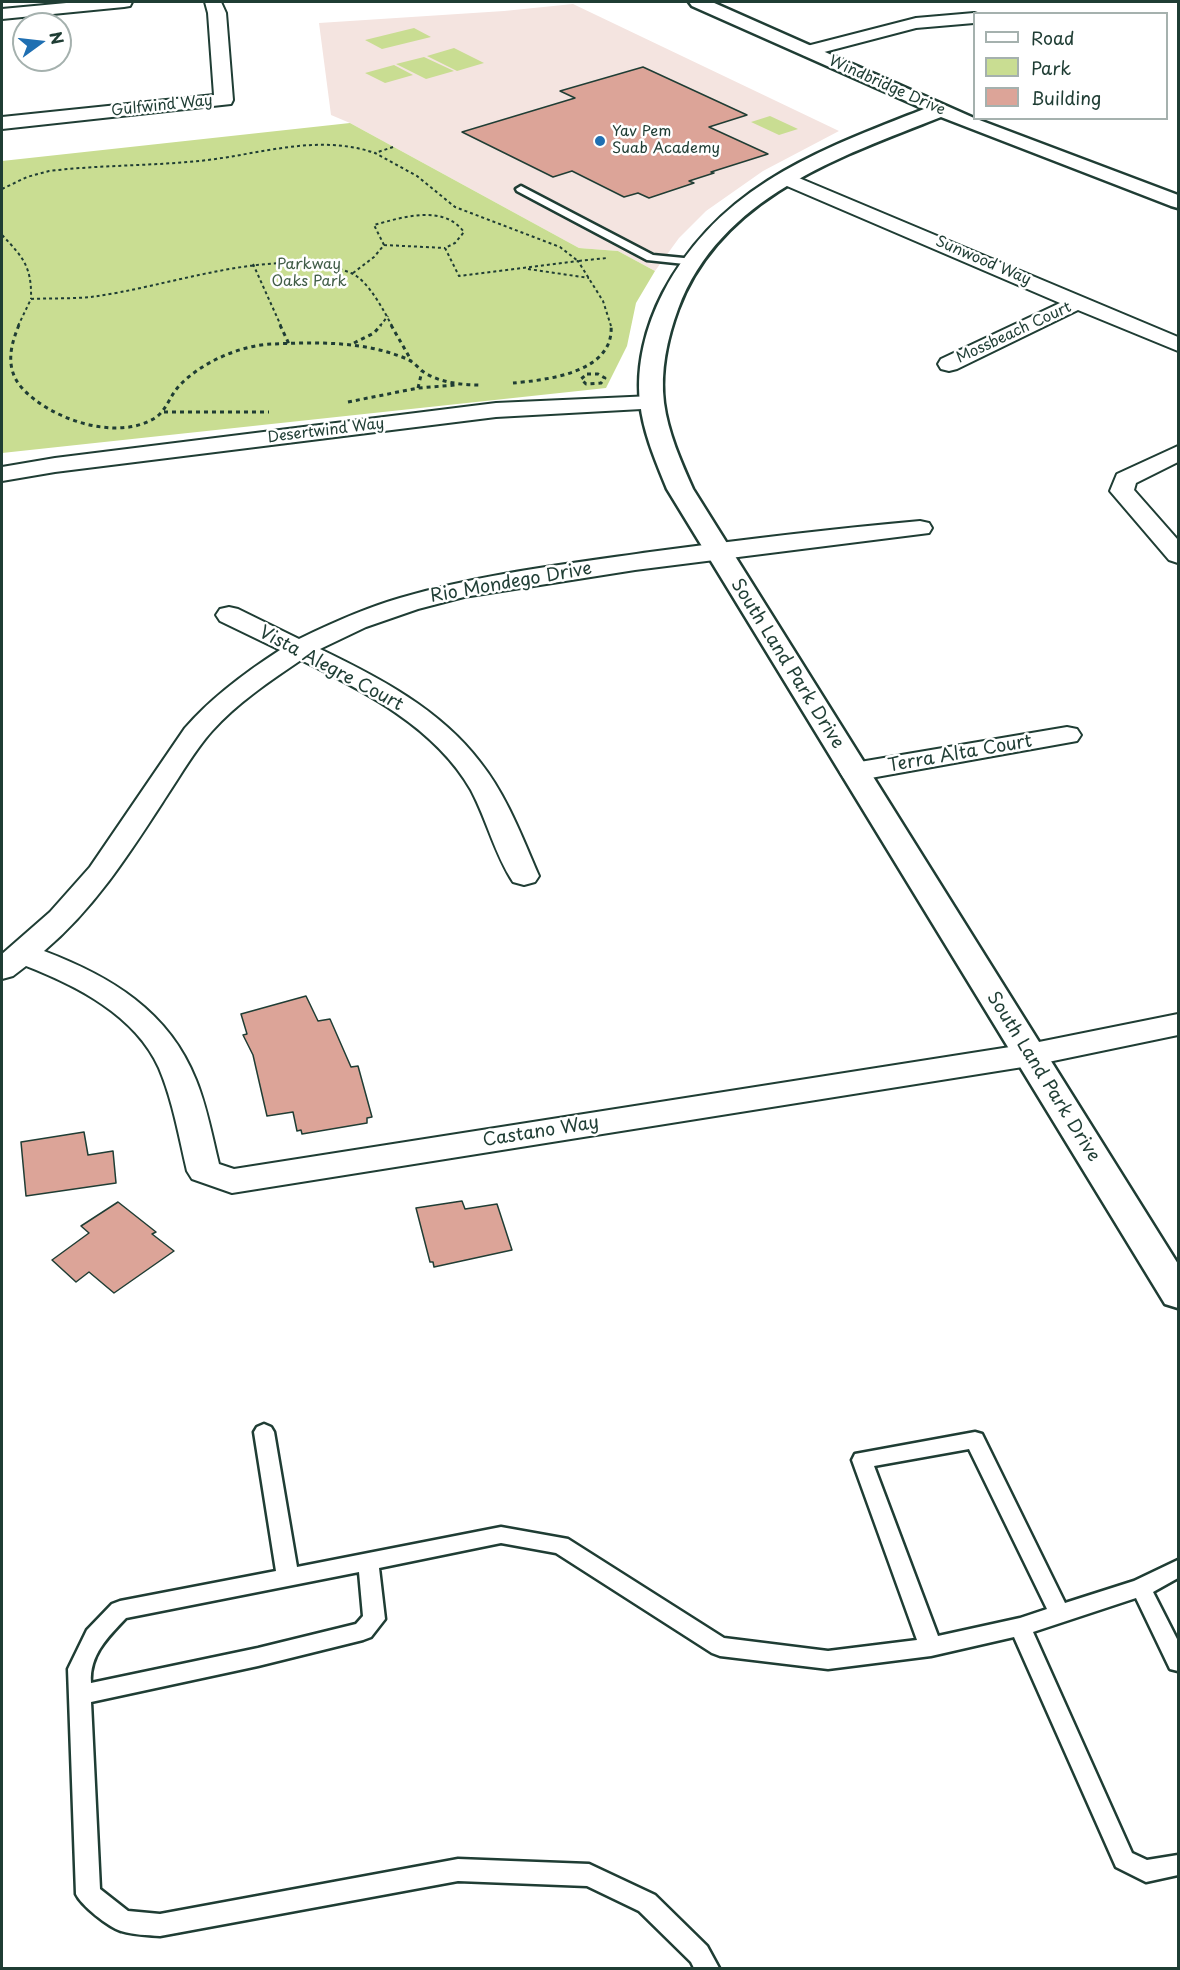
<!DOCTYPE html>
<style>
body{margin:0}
#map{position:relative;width:1180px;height:1970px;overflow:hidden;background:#fff;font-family:"Playpen Sans",sans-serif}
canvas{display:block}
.frame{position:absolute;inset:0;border:3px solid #1f3d34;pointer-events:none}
.legend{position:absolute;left:973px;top:12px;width:195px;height:108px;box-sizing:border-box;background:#fff;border:2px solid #a5b1ae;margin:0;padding:8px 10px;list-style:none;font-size:18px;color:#1f3d34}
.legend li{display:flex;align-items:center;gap:12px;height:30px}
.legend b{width:30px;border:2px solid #a5b1ae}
.north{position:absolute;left:12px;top:12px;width:60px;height:60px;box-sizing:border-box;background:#fff;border:2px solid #a5b1ae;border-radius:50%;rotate:75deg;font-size:16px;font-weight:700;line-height:24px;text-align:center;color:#1f3d34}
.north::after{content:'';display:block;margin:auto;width:21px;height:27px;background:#1f6fb2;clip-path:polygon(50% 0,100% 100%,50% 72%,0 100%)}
</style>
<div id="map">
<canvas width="1180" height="1970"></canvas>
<div class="frame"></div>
<ul class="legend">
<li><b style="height:8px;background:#fff"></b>Road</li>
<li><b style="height:16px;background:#c9dd92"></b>Park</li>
<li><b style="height:16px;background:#dca498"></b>Building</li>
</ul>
<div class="north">N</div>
</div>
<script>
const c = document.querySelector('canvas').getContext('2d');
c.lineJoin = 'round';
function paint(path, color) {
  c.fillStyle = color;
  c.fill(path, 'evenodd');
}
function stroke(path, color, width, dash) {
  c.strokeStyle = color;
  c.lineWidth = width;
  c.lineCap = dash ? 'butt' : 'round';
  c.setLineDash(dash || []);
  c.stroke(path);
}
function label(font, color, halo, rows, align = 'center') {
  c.font = font + ' "Playpen Sans",sans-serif';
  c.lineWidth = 5;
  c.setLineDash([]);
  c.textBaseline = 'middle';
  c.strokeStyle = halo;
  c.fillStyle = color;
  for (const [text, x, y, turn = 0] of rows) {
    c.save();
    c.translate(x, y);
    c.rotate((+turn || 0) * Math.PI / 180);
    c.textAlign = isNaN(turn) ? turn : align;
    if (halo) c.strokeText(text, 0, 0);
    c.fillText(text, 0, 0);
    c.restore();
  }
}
paint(new Path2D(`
 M 573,4 L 839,131 L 763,171 L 706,211 L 679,238 L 655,271 L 618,251 L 579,248 L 350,123 L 331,115 L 319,23 L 504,11 Z`), '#f4e4e0');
paint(new Path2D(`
 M 414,28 L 431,37 L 382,49 L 365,40 Z
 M 454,48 L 484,63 L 457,71 L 427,56 Z
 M 424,57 L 454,71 L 426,79 L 396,64 Z
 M 394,65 L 413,75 L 385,83 L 365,73 Z
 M 770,116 L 798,129 L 779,135 L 751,122 Z
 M 350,123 L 579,248 L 618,251 L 655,271 L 636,303 L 627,346 L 606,388 L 2,453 L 2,161 Z`), '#c9dd92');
const building = new Path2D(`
 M 643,67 L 747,115 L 709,127 L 768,154 L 711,172 L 714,173 L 689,181 L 694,183 L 649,198 L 638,193 L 624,197 L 572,171 L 553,177 L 462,132 L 575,98 L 560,91 Z
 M 306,996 L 318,1021 L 330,1019 L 351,1067 L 358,1066 L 372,1117 L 367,1118 L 367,1123 L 302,1134 L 301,1130 L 297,1131 L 293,1112 L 267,1116 L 253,1055 L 243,1035 L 247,1034 L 241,1014 Z
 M 84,1132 L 88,1155 L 113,1151 L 116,1183 L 26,1196 L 21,1142 Z
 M 462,1201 L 465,1209 L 497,1204 L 512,1250 L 434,1267 L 433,1262 L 430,1262 L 416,1208 Z
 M 118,1202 L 156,1232 L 152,1234 L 174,1251 L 114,1293 L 89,1272 L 76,1282 L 52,1260 L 89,1233 L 81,1226 Z`);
paint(building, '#dca498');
stroke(building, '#1f3d34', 1.5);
const service = new Path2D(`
 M 521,186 L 653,255 L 694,259 L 699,262 L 694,265 L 647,260 L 517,191 L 516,189 Z
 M 264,1424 L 271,1427 L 274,1432 L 297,1567 L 501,1527 L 568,1539 L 724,1638 L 828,1651 L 917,1640 L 852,1460 L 855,1454 L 975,1432 L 982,1434 L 1065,1603 L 1134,1581 L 1178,1560 L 1178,1578 L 1153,1592 L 1178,1641 L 1178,1671 L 1170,1669 L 1136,1598 L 1033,1632 L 1132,1853 L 1147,1860 L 1178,1855 L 1178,1875 L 1146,1882 L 1116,1867 L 1014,1637 L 931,1656 L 828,1669 L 720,1656 L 712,1653 L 556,1553 L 501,1543 L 379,1568 L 385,1619 L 371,1637 L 363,1640 L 258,1666 L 91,1702 L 100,1889 L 128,1911 L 160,1914 L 458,1859 L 589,1864 L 655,1895 L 707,1946 L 719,1968 L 694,1968 L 691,1962 L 639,1911 L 587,1886 L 458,1881 L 160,1936 C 147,1935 133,1935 121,1931 C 108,1927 81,1905 76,1894 L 68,1669 L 87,1630 L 112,1604 L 120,1601 L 276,1571 L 254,1432 L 257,1427 ZM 969,1449 L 1047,1609 L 1020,1618 L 938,1636 L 874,1466 ZM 359,1572 L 363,1616 L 356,1624 L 258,1648 L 91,1683 C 89,1655 108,1637 126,1618 Z`);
const minor = new Path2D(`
 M 77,2 L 132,2 L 130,6 L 124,7 L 2,19 L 2,9 Z
 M 205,2 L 221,2 L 226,13 L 233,100 L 231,104 L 2,129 L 2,117 L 214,95 L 208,13 Z
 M 974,13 L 977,14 L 974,14 L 974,23 L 916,28 L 809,56 L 803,55 L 800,51 L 803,47 L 916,18 Z
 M 787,173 L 1178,337 L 1178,351 L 1078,310 L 957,369 L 949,371 L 941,369 L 938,364 L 941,359 L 1060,303 L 780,183 L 777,179 L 780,175 Z
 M 652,396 L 660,398 L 663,403 L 660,408 L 496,417 L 55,472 L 2,481 L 2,467 L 55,458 L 496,403 Z
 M 1178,446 L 1178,462 L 1136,483 L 1134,490 L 1178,540 L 1178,563 L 1169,560 L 1110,491 L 1117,474 Z
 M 920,521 L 929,523 L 932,528 L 929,533 L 635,570 L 464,597 L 418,609 L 366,627 L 320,649 C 378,677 440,709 480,762 C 507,796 522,837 539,876 L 535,882 L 524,885 L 513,882 C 495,855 487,820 471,790 C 435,727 364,691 301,660 C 270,681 237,703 212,731 C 195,750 182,773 168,794 C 131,851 96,907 44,951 C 110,976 169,1011 196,1080 C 207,1107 212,1136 219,1164 L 234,1169 L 1029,1044 L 1178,1014 L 1178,1035 L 1029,1066 L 232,1193 L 192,1179 L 187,1171 C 179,1137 173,1101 159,1068 C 135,1015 77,986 26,966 L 13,976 L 2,979 L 2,954 L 50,912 L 90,867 L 185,728 C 212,697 246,672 280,650 L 220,621 L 216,615 L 220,609 L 229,607 L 238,609 L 299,639 C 332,623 365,608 400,598 C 481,574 566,564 650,552 C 740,540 830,529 920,521 Z
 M 1067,727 L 1077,729 L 1081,735 L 1077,741 L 854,781 L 844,778 L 840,772 L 844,766 L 854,763 Z`);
const tertiary = new Path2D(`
 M 689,2 L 712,2 L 974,118 L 1178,195 L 1178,208 L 1171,206 L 941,117 C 839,157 720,197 678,309 C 667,339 660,371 664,403 C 668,433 681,462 693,489 L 1178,1264 L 1178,1308 L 1165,1304 L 667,489 C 656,462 643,432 640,402 C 636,365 646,326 663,293 C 720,185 818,151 924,109 L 692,6 Z`);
stroke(service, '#1f3d34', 5);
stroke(minor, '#1f3d34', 4);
stroke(tertiary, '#1f3d34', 5);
stroke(new Path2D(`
 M 393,147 L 375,153 L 417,176 L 455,207 L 560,247 L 578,261 L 607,258
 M 2,189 L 27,177 L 49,171 C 99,165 149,166 199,161 C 259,155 316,133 375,153
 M 2,235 C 23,257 32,267 31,299
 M 384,245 L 374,225 C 403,217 443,204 464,232 L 455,243 L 445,248 L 459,276 L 578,261 L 603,301 L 611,326
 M 384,245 L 445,248
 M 253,264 L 281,326
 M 528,269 L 589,278
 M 353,273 L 374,257 L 384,245
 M 18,326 L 31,299 C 51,298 71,299 90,297 C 167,288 278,243 351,273 C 368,280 384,311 392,326
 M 380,326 L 388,316`), '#1f3d34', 2, [3, 3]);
stroke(new Path2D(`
 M 19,325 C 10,346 5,369 22,388 C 50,419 116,442 155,418 C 167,410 170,395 180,385 C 202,362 241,345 273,344 C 318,342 365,341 407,359 C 414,362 419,369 425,373 C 442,383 462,385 482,385
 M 280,325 L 289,344
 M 391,325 L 411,360
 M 354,343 L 374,333 L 381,325
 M 587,374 L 598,374 L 605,378 L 601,383 L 586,384 L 581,379 Z
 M 513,383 C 546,380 615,373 611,325
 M 418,388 L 422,371
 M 348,402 L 418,388 L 456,385
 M 164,412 L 269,412`), '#1f3d34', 3, [4, 4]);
paint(service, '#fff');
paint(minor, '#fff');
paint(tertiary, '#fff');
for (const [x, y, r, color] of [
 [600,141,6,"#1f6fb2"]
]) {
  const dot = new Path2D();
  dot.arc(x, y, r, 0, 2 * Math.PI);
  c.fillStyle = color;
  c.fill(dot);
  stroke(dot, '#fff', 2);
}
label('15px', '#1f3d34', '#fff', [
 ["Windbridge Drive",887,86,24],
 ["Gulfwind Way",162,106,-6],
 ["Sunwood Way",983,261,23],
 ["Mossbeach Court",1014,333,-25],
 ["Desertwind Way",326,431,-7]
]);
label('15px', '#1f3d34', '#fff', [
 ["Yav Pem",612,132],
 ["Suab Academy",612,149]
], 'left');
label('15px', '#415d47', '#fff', [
 ["Parkway",309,265],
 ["Oaks Park",309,282]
]);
label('18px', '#1f3d34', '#fff', [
 ["Rio Mondego Drive",511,583,-10],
 ["South Land Park Drive",787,664,58],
 ["Vista Alegre Court",331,669,28],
 ["Terra Alta Court",960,754,-10],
 ["South Land Park Drive",1043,1077,58],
 ["Castano Way",541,1132,-9]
]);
</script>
